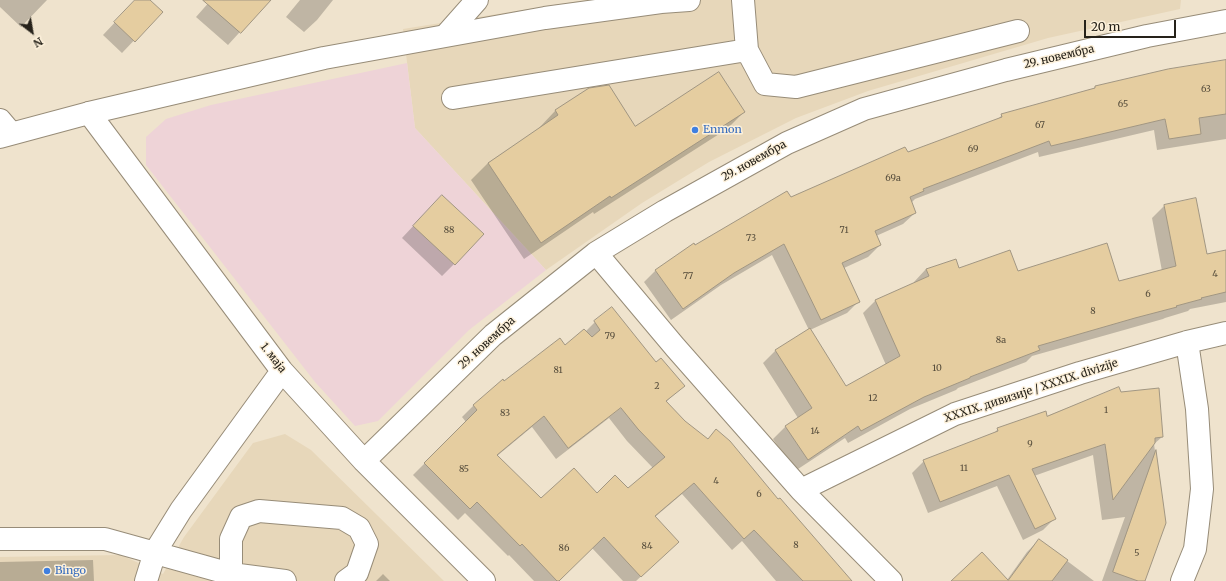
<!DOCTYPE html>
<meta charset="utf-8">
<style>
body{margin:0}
#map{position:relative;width:1226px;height:581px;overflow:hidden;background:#efe3cd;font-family:Merriweather,serif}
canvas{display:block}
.north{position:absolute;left:12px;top:12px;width:40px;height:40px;-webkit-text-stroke:3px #fcf0da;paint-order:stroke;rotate:149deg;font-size:11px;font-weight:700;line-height:16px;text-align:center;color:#26221a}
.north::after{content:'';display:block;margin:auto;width:14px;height:18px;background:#26221a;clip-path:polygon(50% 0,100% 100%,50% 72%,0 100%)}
.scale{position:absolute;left:1084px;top:20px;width:92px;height:18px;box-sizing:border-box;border:2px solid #26221a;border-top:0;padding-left:5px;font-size:12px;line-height:14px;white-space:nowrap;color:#26221a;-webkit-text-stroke:3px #fcf0da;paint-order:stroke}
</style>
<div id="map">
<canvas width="1226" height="581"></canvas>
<div class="north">N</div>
<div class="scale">20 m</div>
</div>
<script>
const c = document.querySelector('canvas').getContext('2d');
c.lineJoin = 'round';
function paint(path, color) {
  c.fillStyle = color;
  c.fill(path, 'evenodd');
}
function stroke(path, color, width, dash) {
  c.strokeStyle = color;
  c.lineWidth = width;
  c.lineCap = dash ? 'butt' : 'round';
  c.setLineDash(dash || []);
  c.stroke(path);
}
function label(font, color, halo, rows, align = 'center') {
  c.font = font + ' Merriweather,serif';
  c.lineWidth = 3;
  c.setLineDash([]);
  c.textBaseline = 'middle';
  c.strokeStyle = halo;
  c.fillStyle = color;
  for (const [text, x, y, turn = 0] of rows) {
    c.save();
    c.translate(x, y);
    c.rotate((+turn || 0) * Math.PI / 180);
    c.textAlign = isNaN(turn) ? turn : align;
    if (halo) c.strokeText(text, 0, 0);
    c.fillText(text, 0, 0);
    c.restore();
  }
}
paint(new Path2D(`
 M 585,0 L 1181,0 L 1180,9 L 1048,38 L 868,91 L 796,118 L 709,162 L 642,203 L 546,270 L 415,128 L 403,29 Z
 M 285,434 L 311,450 L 444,581 L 0,581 L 0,557 L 121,555 L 163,574 L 184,537 L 253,443 Z`), '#e7d7ba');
paint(new Path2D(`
 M 407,63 L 415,128 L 546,270 L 469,330 L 378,421 L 355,426 L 315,382 L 146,165 L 146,137 L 166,119 L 211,105 Z`), '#eed3d7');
paint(new Path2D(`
 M 0,0 L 47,0 L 21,27 L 0,7 Z
 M 136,0 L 149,0 L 161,12 L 122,53 L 103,35 Z
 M 211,0 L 269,0 L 228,45 L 196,17 Z
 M 300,0 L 333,0 L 317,20 L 304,32 L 286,17 Z
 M 1226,61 L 1226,139 L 1157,150 L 1154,130 L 1039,157 L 1038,152 L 915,199 L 911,203 L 915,213 L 903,224 L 876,236 L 880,245 L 868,257 L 844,268 L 859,301 L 847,313 L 810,330 L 846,387 L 886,365 L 863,313 L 875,301 L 914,284 L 914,282 L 926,269 L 959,269 L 1017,273 L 1119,283 L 1162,271 L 1152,218 L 1164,206 L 1207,256 L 1226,251 L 1226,302 L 1190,309 L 1188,311 L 1165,318 L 1163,319 L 1032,356 L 1026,362 L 958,388 L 956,390 L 910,409 L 848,443 L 845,438 L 795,471 L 773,439 L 786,426 L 798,418 L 763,363 L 775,351 L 809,330 L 772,255 L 721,285 L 671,320 L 644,282 L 656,270 L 695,246 L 791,199 L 997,120 L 1002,115 L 1093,89 L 1095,87 Z
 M 590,89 L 635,128 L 744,112 L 727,129 L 594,214 L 593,212 L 524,259 L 471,180 L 488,163 L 539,129 L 539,128 L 555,111 Z
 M 430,208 L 454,264 L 442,276 L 402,238 Z
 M 595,322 L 656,364 L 683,386 L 666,402 L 684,422 L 707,440 L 716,431 L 778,501 L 851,581 L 776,581 L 742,541 L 732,550 L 682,494 L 655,517 L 666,553 L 636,581 L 623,581 L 592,548 L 558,581 L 534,581 L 509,555 L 508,556 L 465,513 L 458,520 L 413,475 L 466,422 L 462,417 L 474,405 L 504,382 L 565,346 L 585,332 ZM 609,418 L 627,441 L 653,468 L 628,489 L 597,494 L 540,500 L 497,456 L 532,427 L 556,459 Z
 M 1120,393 L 1162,437 L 1154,444 L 1165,523 L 1144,581 L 1102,581 L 1125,517 L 1102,520 L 1093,455 L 1034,476 L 1055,518 L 1043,530 L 1023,540 L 997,486 L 928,513 L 912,473 L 924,461 L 994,433 L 998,429 L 1047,417 Z
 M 1039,540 L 1094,581 L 952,581 L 1007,580 L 1027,552 Z
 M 93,560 L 94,581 L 0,581 L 0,562 Z
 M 383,574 L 390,581 L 376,581 Z`), '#0003');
const building = new Path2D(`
 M 135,0 L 150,0 L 163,12 L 135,42 L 114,22 Z
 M 203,0 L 271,0 L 241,33 Z
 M 1226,60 L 1226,114 L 1199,118 L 1201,134 L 1169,139 L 1165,119 L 1051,146 L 1049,141 L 923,189 L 924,191 L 910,197 L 916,213 L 875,231 L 881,245 L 842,263 L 860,302 L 821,320 L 784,244 L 734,273 L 683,309 L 655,270 L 694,243 L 695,245 L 787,191 L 791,197 L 905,147 L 908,152 L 1002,117 L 1001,114 L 1095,88 L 1095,86 L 1168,69 Z
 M 719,72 L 745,112 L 611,198 L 610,196 L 541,243 L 488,163 L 558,115 L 555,110 L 589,88 L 609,85 L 635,126 Z
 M 442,195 L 484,234 L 455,265 L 413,226 Z
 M 1196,198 L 1207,254 L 1226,250 L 1226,292 L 1201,298 L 1202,299 L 1176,306 L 1177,307 L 1135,318 L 1038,346 L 1040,350 L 970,377 L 970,378 L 924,397 L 861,431 L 858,426 L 808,460 L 785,426 L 812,408 L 775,350 L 810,328 L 846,386 L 900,356 L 875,300 L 929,276 L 926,269 L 956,259 L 959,268 L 1010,250 L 1018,271 L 1107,243 L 1119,281 L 1176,266 L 1164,205 Z
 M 612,307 L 656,362 L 661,358 L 685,386 L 666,401 L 685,421 L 708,439 L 716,429 L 730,441 L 778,499 L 780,498 L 852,581 L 803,581 L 754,530 L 744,539 L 694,483 L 655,516 L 679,542 L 641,577 L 604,537 L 559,581 L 557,581 L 522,544 L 520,546 L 477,502 L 470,509 L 424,463 L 477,410 L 473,405 L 503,379 L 504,381 L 560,338 L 565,345 L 584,329 L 592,337 L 600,330 L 594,321 ZM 621,408 L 638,429 L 665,457 L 628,488 L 615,475 L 597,493 L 574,468 L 541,498 L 497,455 L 544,416 L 568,448 Z
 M 1119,387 L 1121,392 L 1159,388 L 1163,437 L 1155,438 L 1155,443 L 1113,500 L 1105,444 L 1032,469 L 1056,519 L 1035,529 L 1009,475 L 940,502 L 923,460 L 998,431 L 997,428 L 1046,411 L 1047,416 Z
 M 1156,450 L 1166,523 L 1145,581 L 1138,581 L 1113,572 Z
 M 1039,539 L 1068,560 L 1052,581 L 951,581 L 982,552 L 1008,580 Z`);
paint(building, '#e5cda0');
stroke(building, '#a19682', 1);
const minor = new Path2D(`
 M 446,35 L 477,0
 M 747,50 L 765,84 L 796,87 L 1018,31
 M 453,98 L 747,50 L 743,0
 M 89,113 L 282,371 L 364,461 L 484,581
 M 0,120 L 11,133
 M 596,253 L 675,347 L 801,490 L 891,581
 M 364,461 L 493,335 L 596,253 L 665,211 L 787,143 L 864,109 L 1006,70 L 1147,36 L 1226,21
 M 801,490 L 955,414 L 1080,373 L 1187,342 L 1226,333
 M 0,539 L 105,539 L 231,574 L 285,581
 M 231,574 L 231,539 L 241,517 L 259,511 L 342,518 L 359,528 L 367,544 L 357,573 L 346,581
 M 146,581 L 155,552 L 181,510 L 282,371
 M 1182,581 L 1195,549 L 1202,489 L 1197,409 L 1187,342`);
const major = new Path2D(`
 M 0,137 L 89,113 L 324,58 L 545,18 L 661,2 L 689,0`);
stroke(minor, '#978c78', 24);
stroke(major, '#978c78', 24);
stroke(minor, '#fff', 22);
stroke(major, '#fff', 22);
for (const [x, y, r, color] of [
 [695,130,4,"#3f7fe0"],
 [47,571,4,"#3f7fe0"]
]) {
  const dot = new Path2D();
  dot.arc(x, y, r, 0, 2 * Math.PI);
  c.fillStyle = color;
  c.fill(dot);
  stroke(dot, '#fcf0da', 1.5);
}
label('9px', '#564d3c', null, [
 ["63",1206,89],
 ["65",1123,104],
 ["67",1040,125],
 ["69",973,149],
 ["69a",893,178],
 ["88",449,230],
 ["71",844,230],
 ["73",751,238],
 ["4",1215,274],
 ["77",688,276],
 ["6",1148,294],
 ["8",1093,311],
 ["79",610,336],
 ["8a",1001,340],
 ["10",937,368],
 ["81",558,370],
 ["2",657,386],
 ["12",873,398],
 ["1",1106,410],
 ["83",505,413],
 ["14",815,431],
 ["9",1030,444],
 ["11",964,468],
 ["85",464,469],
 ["4",716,481],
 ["6",759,494],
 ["8",796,545],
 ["84",647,546],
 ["86",564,548],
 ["5",1137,553]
]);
label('11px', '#26221a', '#fcf0da', [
 ["29. новембра",1059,57,-13],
 ["29. новембра",754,161,-29],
 ["29. новембра",487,343,-42],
 ["1. маја",273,358,52],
 ["XXXIX. дивизије / XXXIX. divizije",1031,391,-18]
]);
label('11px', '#366cbe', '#fcf0da', [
 ["Enmon",703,130],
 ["Bingo",55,571]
], 'left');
</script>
